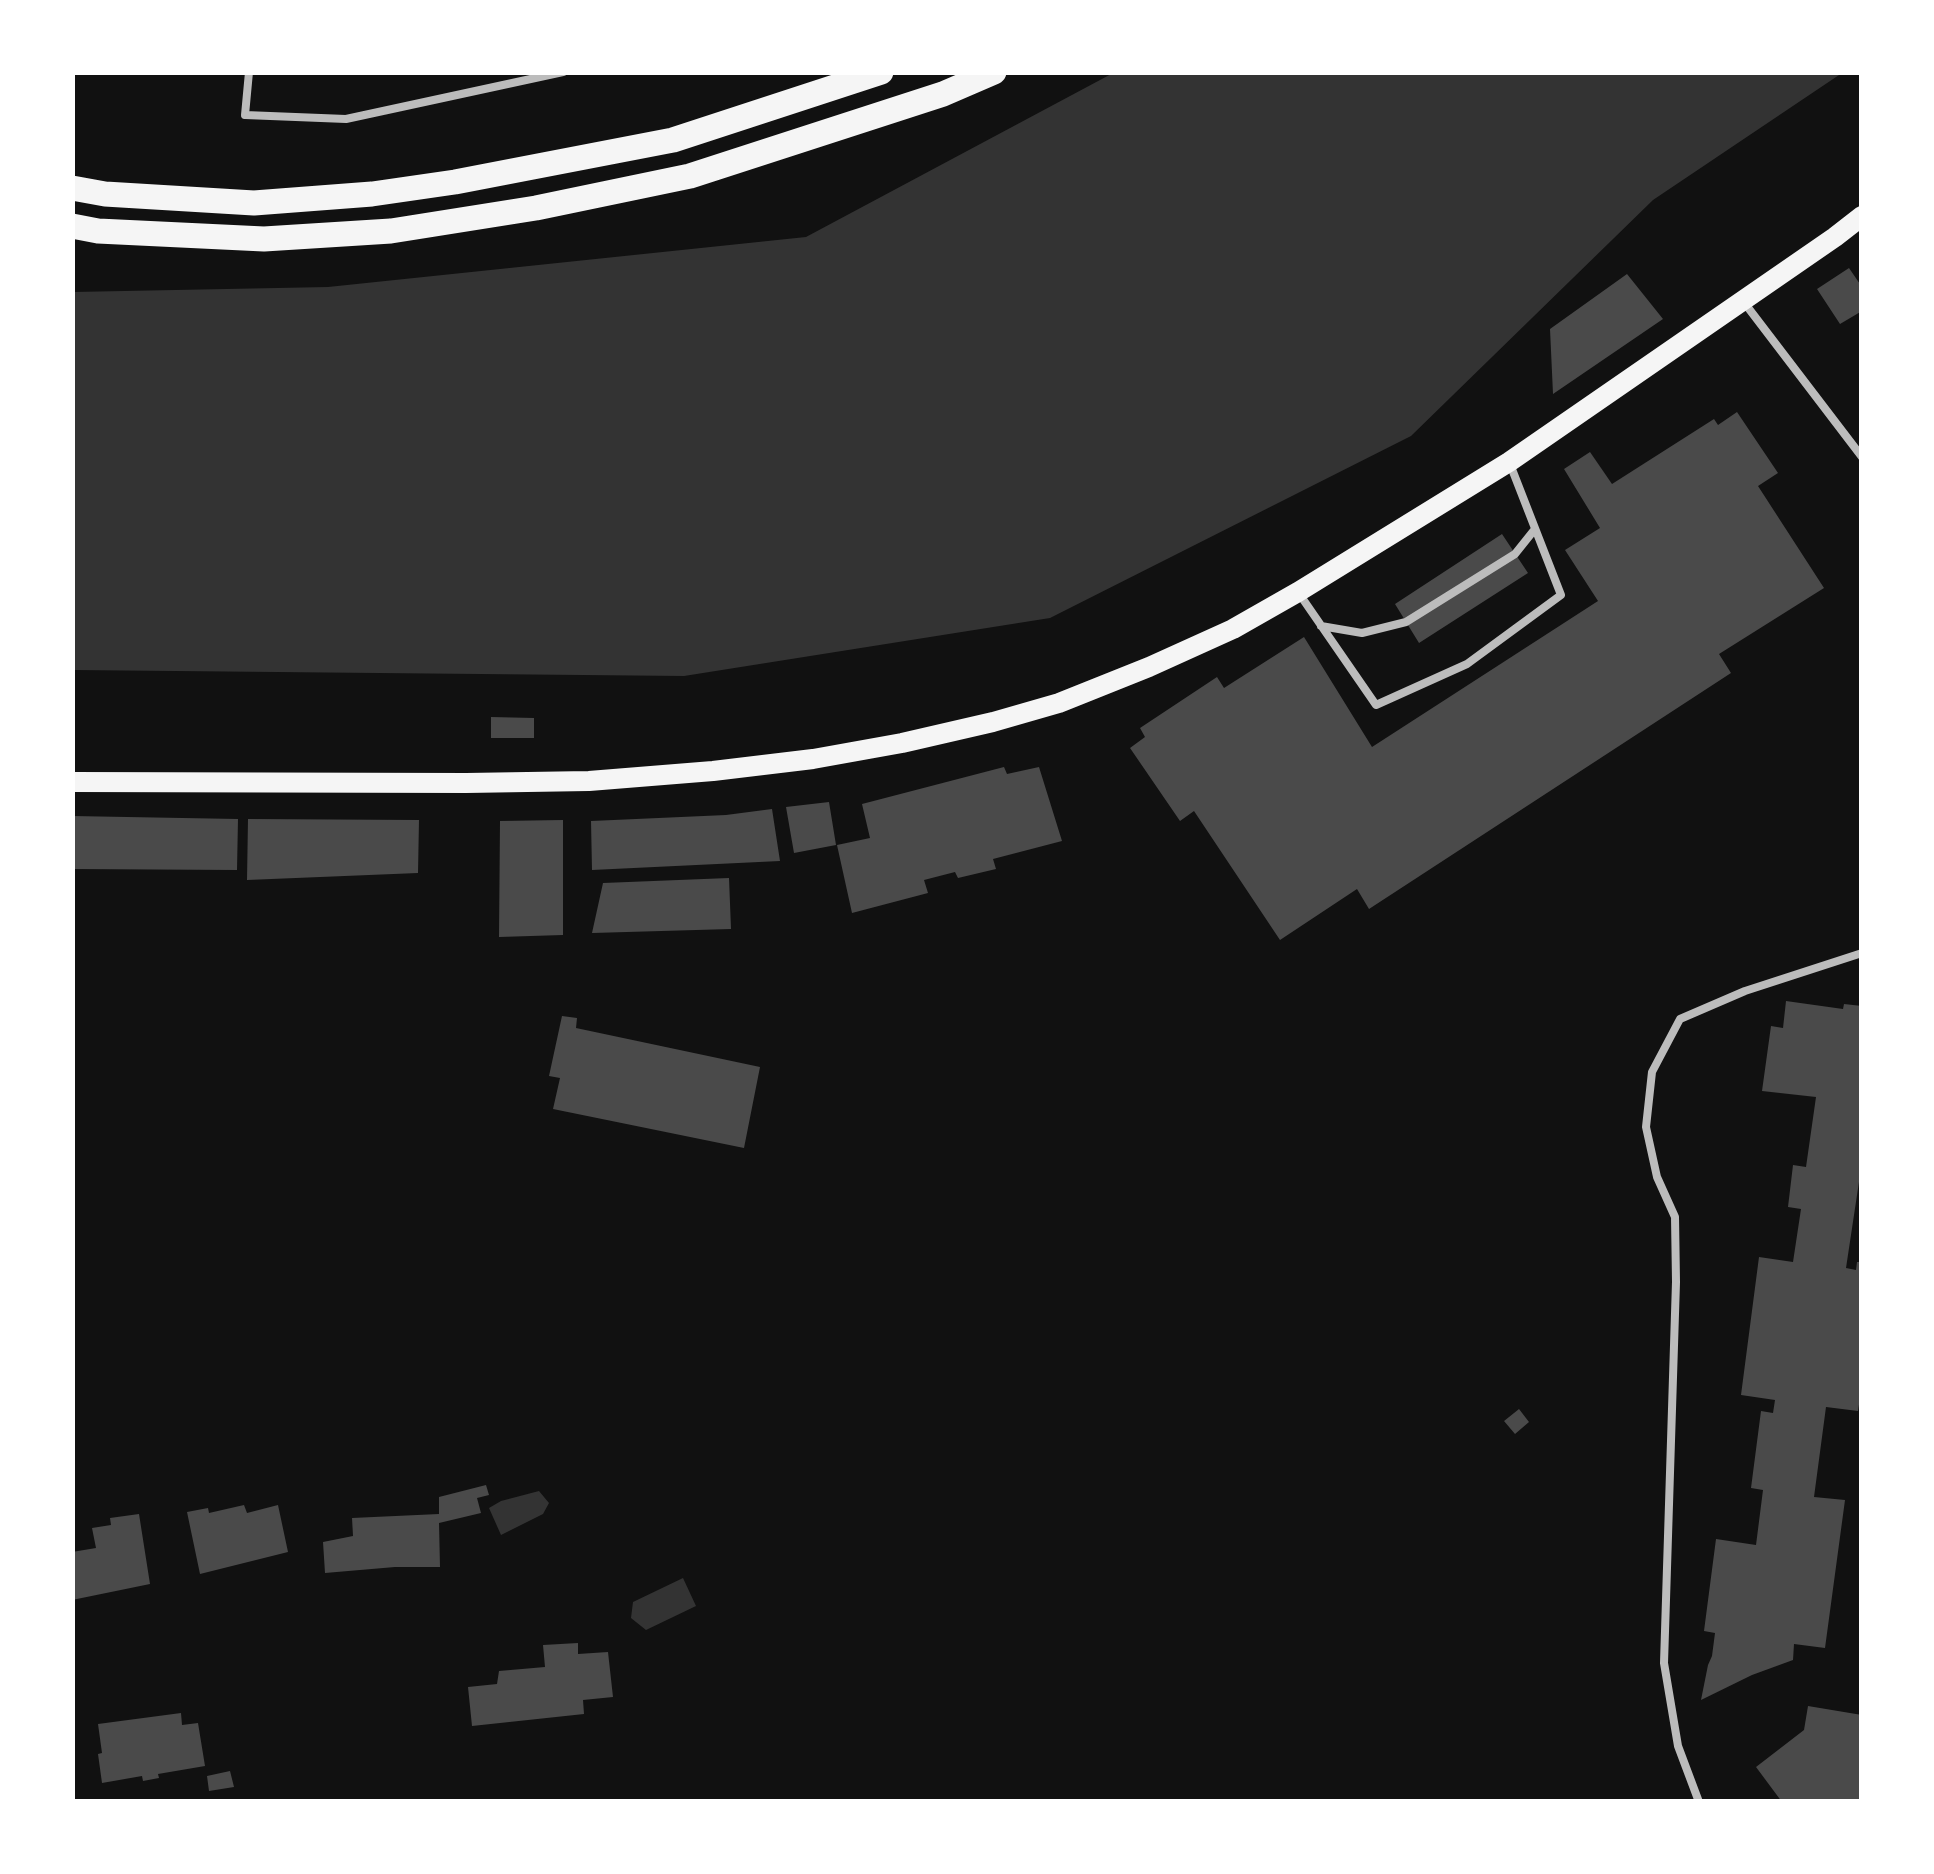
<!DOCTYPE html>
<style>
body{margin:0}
#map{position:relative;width:1934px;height:1874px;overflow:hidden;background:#111;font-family:"Exo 2",sans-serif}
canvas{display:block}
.frame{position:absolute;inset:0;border:75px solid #fff;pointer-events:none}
</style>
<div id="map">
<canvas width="1934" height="1874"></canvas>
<div class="frame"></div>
</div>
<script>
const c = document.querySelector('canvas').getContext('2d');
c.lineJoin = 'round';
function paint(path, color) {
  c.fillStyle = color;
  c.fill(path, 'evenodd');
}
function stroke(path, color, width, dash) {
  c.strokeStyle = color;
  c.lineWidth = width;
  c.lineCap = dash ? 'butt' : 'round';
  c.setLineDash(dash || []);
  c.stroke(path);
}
paint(new Path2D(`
 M 1115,72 L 1842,73 L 1653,200 L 1411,436 L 1050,618 L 684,676 L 73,670 L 73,292 L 328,287 L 806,237 Z
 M 539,1491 L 549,1503 L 543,1514 L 501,1535 L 489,1508 L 501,1501 Z
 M 683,1578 L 696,1606 L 646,1630 L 631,1618 L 633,1602 Z`), '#333');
paint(new Path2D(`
 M 1849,268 L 1862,287 L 1862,311 L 1840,324 L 1817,289 Z
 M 1627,274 L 1663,319 L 1553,394 L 1550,329 Z
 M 1737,412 L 1778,473 L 1758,486 L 1824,588 L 1719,654 L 1731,673 L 1369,909 L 1357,889 L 1280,940 L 1194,811 L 1180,821 L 1130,748 L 1145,737 L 1140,728 L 1217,677 L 1224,688 L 1304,637 L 1372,747 L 1598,601 L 1565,550 L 1600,528 L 1564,469 L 1590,452 L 1612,484 L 1714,419 L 1718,425 Z
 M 1502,534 L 1528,573 L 1419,643 L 1395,604 Z
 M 491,717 L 534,718 L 534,738 L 491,738 Z
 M 1004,767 L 1007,774 L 1039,767 L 1062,841 L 993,859 L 996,869 L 958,878 L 955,872 L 924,880 L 928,893 L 852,913 L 837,845 L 870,838 L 862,804 Z
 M 829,802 L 836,845 L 794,853 L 786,807 Z
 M 772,809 L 780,861 L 592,870 L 591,821 L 726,815 Z
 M 72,816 L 238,819 L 237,870 L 72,869 Z
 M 248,819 L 419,820 L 418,873 L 247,880 Z
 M 563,820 L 563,935 L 499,937 L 500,821 Z
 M 729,878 L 731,929 L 592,933 L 603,883 Z
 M 1786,1001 L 1843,1009 L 1844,1004 L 1862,1006 L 1862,1162 L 1846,1268 L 1856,1270 L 1857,1262 L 1862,1262 L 1862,1385 L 1858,1411 L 1826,1407 L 1814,1497 L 1845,1500 L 1825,1648 L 1794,1644 L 1793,1660 L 1752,1675 L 1701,1700 L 1708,1665 L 1712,1656 L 1715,1633 L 1704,1631 L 1716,1539 L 1756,1545 L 1763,1490 L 1751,1488 L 1761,1411 L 1773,1413 L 1775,1400 L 1741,1395 L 1759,1257 L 1793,1262 L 1801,1209 L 1788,1207 L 1793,1165 L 1806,1167 L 1816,1097 L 1762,1091 L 1771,1026 L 1783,1028 Z
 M 562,1016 L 577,1018 L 576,1028 L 760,1067 L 744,1148 L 553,1109 L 560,1078 L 549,1076 Z
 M 1519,1409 L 1529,1422 L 1515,1434 L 1504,1421 Z
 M 486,1485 L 489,1495 L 477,1498 L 481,1513 L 439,1523 L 440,1567 L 395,1567 L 325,1573 L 323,1542 L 353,1536 L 352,1518 L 439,1514 L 439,1497 Z
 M 244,1505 L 247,1513 L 278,1505 L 288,1552 L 200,1574 L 187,1512 L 208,1508 L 209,1513 Z
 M 139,1514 L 150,1584 L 72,1600 L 72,1552 L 96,1548 L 92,1528 L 111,1525 L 110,1518 Z
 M 578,1643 L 578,1654 L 608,1652 L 613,1697 L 583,1700 L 584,1714 L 472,1726 L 468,1687 L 497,1684 L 499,1671 L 545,1667 L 543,1645 Z
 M 1808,1706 L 1862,1715 L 1862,1802 L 1782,1802 L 1756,1767 L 1804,1730 Z
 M 181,1713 L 182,1725 L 198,1723 L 205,1766 L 158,1774 L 159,1778 L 143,1781 L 142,1776 L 102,1783 L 98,1754 L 102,1753 L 98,1724 Z
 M 230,1771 L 234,1787 L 209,1791 L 207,1776 Z`), '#4a4a4a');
stroke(new Path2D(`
 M 249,72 L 245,115 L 346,119 L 563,72
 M 1743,301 L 1862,457
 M 1298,592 L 1376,705 L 1467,664 L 1561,595 L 1510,464
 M 1321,626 L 1362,633 L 1406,622 L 1515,554 L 1535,529
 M 1699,1802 L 1678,1746 L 1664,1663 L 1676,1282 L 1675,1217 L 1657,1177 L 1646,1127 L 1652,1072 L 1680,1019 L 1745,991 L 1862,953`), '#bcbcbc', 8);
stroke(new Path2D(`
 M 72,782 L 466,783 L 589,781 L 713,771 L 813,759 L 902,743 L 993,722 L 1059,703 L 1149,667 L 1233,629 L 1298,592 L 1509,462 L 1835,237 L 1862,216`), '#f5f5f5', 20);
stroke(new Path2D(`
 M 72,188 L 105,194 L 254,203 L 372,194 L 455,182 L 673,140 L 881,72
 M 72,226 L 98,231 L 264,239 L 391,231 L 536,208 L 690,176 L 943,94 L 994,72`), '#f5f5f5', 25);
</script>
